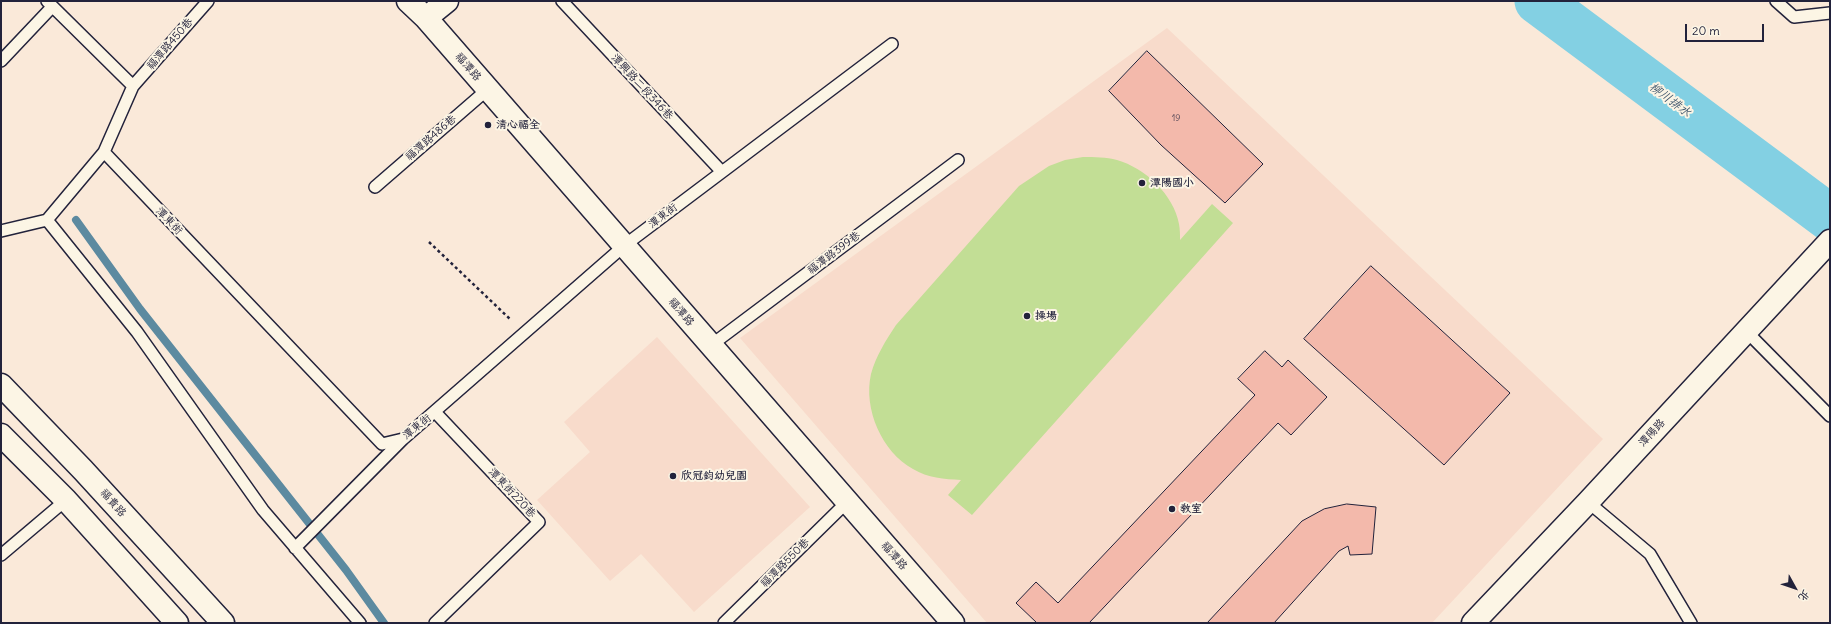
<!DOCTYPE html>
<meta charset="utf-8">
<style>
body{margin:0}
#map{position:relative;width:1831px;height:624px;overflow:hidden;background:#fae9d9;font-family:Delius,"LXGW WenKai TC",sans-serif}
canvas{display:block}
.frame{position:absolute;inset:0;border:2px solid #22223b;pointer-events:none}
.north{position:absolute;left:1775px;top:568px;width:40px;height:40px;-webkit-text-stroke:3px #fcf5e5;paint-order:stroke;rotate:130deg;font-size:11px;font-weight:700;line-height:16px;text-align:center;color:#22223b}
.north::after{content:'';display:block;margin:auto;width:14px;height:18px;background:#22223b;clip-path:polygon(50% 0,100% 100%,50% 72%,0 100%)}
.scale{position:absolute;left:1685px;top:24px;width:79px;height:18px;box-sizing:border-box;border:2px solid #22223b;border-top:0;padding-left:5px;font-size:12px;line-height:14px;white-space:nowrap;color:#22223b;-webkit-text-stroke:3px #fcf5e5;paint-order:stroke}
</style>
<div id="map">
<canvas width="1831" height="624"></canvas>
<div class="frame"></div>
<div class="north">北</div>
<div class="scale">20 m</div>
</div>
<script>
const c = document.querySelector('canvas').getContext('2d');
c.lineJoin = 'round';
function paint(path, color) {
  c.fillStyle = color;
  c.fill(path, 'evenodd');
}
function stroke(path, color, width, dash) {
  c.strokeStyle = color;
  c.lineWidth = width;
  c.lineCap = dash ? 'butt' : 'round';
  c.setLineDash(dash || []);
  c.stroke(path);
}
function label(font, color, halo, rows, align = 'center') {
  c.font = font + ' Delius,"LXGW WenKai TC",sans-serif';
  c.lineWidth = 4;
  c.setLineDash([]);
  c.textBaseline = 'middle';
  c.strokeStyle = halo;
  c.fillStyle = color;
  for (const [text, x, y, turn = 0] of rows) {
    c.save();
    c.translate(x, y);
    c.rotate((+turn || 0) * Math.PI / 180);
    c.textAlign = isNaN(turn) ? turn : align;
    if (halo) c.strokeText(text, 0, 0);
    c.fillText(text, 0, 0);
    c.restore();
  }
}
paint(new Path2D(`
 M 1167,28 L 1603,439 L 1432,623 L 987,623 L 740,338 Z
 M 657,337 L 810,507 L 694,612 L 641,554 L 610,581 L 537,500 L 590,452 L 564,422 Z`), '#f8dbcb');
paint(new Path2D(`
 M 1083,157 C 1095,157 1106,157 1117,160 C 1145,168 1174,195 1179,224 C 1180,229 1180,235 1180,240 L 1212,204 L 1233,223 L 972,515 L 948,495 L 961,480 C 944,479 928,478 913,469 C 882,452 863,409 871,374 C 876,356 886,340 896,325 L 1019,186 L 1049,166 L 1065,160 Z`), '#c2de95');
stroke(new Path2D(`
 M 76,220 L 140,309 L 346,570 L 384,623`), '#5c8aa0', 8);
stroke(new Path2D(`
 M 1538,1 L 1830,218`), '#83d0e3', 47);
const building = new Path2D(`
 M 1147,51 L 1263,164 L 1225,203 L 1161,145 L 1109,91 Z
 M 1371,266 L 1510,393 L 1444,465 L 1304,339 Z
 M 1265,351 L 1282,367 L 1288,360 L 1327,397 L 1291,435 L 1278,423 L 1089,623 L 1037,623 L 1016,603 L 1036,582 L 1058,603 L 1255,395 L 1238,379 Z
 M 1347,504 L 1376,507 L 1372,554 L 1350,555 L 1348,546 L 1339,551 L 1274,623 L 1207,623 L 1302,521 L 1324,509 Z`);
paint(building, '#f3b9ab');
stroke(building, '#22223b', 1);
const service = new Path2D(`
 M 47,1 L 133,86
 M 562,1 L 722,172
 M 1776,1 L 1794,17 L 1830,13
 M 1,61 L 52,7
 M 104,152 L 382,444 L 403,439 L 625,245 L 892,44
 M 375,187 L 488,89
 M 47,220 L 137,332 L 263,510 L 360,623
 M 1,231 L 47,220 L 104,152 L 133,86 L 208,1
 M 1746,331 L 1830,416
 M 710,346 L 958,160
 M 435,412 L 539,522 L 435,623
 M 1588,502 L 1650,554 L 1691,623
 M 295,548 L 403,439
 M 1,555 L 66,500
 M 724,623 L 847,502`);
const minor = new Path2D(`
 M 1473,623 L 1588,502 L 1830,241`);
const tertiary = new Path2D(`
 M 408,1 L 426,18 L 953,623
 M 426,18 L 447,1
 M 1,385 L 83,470 L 223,623
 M 1,435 L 66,500 L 177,623`);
stroke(service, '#22223b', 14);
stroke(minor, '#22223b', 25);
stroke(tertiary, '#22223b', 25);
stroke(new Path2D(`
 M 429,242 L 511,320`), '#22223b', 2.5, [3, 3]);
stroke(service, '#fcf5e5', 11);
stroke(minor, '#fcf5e5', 22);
stroke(tertiary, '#fcf5e5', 22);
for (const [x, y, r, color] of [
 [488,125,4,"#22223b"],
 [1142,183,4,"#22223b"],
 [1027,316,4,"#22223b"],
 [673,476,4,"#22223b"],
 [1172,509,4,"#22223b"]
]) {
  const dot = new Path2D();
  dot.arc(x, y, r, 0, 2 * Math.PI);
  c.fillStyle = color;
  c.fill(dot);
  stroke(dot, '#fcf5e5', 1.5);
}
label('9px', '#564857', null, [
 ["19",1176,118]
]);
label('11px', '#22223b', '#fcf5e5', [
 ["福潭路450巷",170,44,-49],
 ["福潭路",468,67,49],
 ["潭興路二段346巷",642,87,47],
 ["福潭路486巷",431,138,-41],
 ["潭東街",663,216,-37],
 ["潭東街",169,221,46],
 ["福潭路399巷",834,253,-37],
 ["福潭路",681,312,50],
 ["潭東街",417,427,-38],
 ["潭陽路",1652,433,-47],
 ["潭東街220巷",512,493,47],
 ["福貴路",113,503,48],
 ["福潭路",894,556,49],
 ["福潭路550巷",785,563,-45]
]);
label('bold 11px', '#22223b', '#fcf5e5', [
 ["清心福全",496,125],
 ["潭陽國小",1150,183],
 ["操場",1035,316],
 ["欣冠鈞幼兒園",681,476],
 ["教室",1180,509]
], 'left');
label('italic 12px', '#3f566d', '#fcf5e5', [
 ["柳川排水",1670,100,37]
]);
</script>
